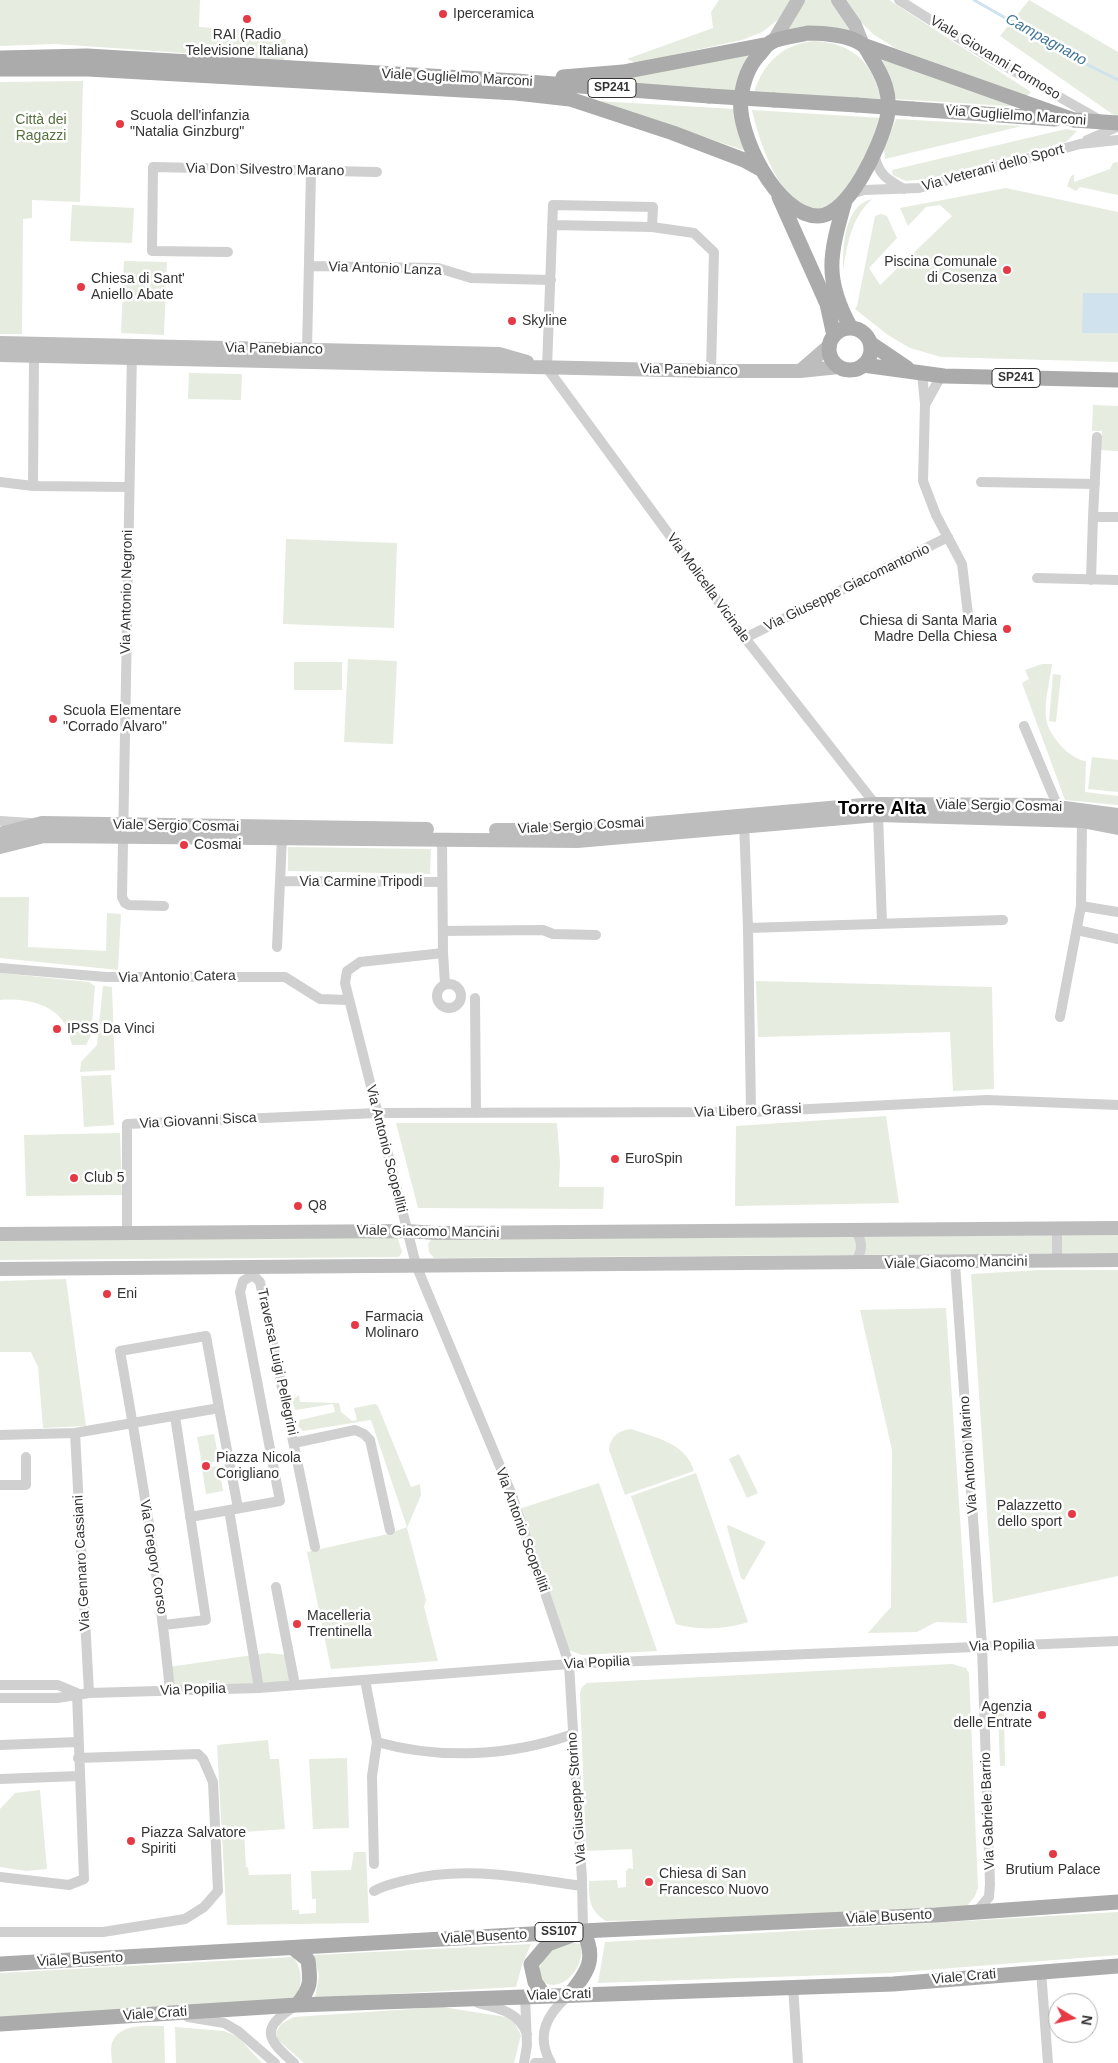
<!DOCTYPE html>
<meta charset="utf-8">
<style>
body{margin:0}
#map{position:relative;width:1118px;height:2063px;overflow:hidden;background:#fff;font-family:Helvetica,sans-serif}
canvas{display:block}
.north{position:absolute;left:1048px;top:1993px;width:50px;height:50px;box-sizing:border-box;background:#fff;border:1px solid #adadad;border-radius:50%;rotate:99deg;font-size:14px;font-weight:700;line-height:20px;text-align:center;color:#333}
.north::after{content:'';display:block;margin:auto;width:18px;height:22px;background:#e63946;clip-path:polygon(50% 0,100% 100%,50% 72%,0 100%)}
</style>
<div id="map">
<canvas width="1118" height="2063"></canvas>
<div class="north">N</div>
</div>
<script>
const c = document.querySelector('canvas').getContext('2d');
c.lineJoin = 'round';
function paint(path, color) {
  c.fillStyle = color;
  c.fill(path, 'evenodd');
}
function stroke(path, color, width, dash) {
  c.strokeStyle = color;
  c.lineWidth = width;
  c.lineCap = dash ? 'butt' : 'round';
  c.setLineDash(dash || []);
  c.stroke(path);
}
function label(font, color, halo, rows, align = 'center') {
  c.font = font + ' Helvetica,sans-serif';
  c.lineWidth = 5;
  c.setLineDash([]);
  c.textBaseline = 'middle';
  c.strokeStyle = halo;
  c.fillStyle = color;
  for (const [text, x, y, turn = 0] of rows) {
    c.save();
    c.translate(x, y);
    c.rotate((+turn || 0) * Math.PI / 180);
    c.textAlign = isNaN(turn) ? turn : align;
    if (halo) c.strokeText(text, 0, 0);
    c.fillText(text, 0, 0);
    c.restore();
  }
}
paint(new Path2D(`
 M 0,0 L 200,0 L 199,27 L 242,30 L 240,57 L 56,44 L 0,46 Z
 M 719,0 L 790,0 L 779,19 L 762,32 L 742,40 L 636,63 L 627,59 L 713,28 L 711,12 Z
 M 803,0 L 833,0 L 852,32 L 787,30 L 798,13 Z
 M 847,0 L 889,0 L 1031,92 L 1027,96 L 895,48 L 873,34 L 861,22 Z
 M 1029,0 L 1118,52 L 1118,118 L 1000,36 Z
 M 247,37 L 286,39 L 284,60 L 245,57 Z
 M 815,41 C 854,44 872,62 881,99 L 754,92 C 764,62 783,44 815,41 Z
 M 755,51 L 737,91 L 600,84 Z
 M 880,55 L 1025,107 L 895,99 L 891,81 Z
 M 83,81 L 80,202 L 32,200 L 32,218 L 23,219 L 22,334 L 0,334 L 0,82 Z
 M 597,101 L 735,109 L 749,152 Z
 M 752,110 L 882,118 C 872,150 852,179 834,206 C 829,207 823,209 818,209 C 780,209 759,140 752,110 Z
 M 896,119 L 1022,126 L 885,159 L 884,150 Z
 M 1066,129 L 1077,131 L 1066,142 L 928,179 L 906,181 L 893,175 L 892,170 Z
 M 1118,162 L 1118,195 L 1080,187 L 1076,191 L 1067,186 L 1071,176 L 1074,174 L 1074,182 L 1110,169 L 1113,163 Z
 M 1006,188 L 1118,212 L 1118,362 L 941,357 L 910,348 L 888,335 L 855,309 L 857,306 L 875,216 L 881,214 L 887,216 L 897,238 L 869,268 L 880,285 L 952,216 L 940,205 L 926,207 L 908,226 L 900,208 Z
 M 872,199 C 851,218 847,245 843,271 C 843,248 843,206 872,199 Z
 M 72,205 L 134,208 L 132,243 L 70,241 Z
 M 124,261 L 167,262 L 164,335 L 121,333 Z
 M 189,373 L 242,374 L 241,400 L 188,399 Z
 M 1093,405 L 1118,406 L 1118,451 L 1101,450 L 1102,431 L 1092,431 Z
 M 286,539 L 397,543 L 394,628 L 283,624 Z
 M 348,659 L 397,661 L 393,744 L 344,742 Z
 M 294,662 L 342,662 L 342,690 L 294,690 Z
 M 1042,664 L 1052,664 C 1050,681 1044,701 1046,718 C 1047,734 1070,760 1086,761 L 1085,792 L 1118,796 L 1118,805 L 1065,800 L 1022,683 L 1029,679 L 1025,670 Z
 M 1053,674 L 1061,675 L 1056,722 L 1049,721 Z
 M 1092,757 L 1118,760 L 1118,792 L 1088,789 Z
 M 288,847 L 431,849 L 430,874 L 288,871 Z
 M 0,897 L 29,897 L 28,947 L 106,951 L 107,913 L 121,914 L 118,970 L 0,958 Z
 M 0,973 L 89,982 L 95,986 L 91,1035 L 86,1045 L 72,1045 C 70,1039 69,1032 66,1026 C 54,1003 23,998 0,1000 Z
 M 756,981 L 992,987 L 994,1089 L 953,1091 L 950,1032 L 758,1037 Z
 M 103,986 L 112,987 L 115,1070 L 80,1072 L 81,1062 L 97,1045 Z
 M 111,1075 L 114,1125 L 84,1127 L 81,1076 Z
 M 886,1116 L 899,1203 L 735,1206 L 736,1126 Z
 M 396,1123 L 557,1123 L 560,1162 L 559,1187 L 604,1187 L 603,1209 L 418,1208 Z
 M 120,1133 L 122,1195 L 26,1196 L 24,1135 Z
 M 1118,1234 L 1118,1253 L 434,1258 L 429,1252 L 428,1244 L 432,1238 Z
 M 397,1236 L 402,1252 L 399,1257 L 0,1260 L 0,1239 Z
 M 1041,1270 L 1118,1270 L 1118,1576 L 993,1603 L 971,1274 Z
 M 66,1279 L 86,1426 L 43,1428 L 38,1367 L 31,1352 L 0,1352 L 0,1281 Z
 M 946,1308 L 967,1623 L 936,1622 L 917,1632 L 868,1633 L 891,1607 L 892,1450 L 860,1310 Z
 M 299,1395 L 300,1402 L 339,1403 L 341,1412 L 352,1421 L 357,1420 L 354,1408 L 375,1404 L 378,1406 L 411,1487 L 420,1484 L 421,1495 L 407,1528 L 426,1600 L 424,1607 L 438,1661 L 331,1669 L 307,1552 L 388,1534 L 407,1527 L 371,1420 L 303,1431 L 298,1426 L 300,1420 L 335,1412 L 333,1404 L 295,1410 L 292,1400 Z
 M 631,1429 C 656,1438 686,1443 694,1471 L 625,1495 L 609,1450 C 610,1437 618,1430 631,1429 Z
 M 214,1434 L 219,1461 L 202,1464 L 197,1437 Z
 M 739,1454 L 758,1493 L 747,1498 L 729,1459 Z
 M 219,1466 L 223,1491 L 206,1494 L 202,1468 Z
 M 696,1473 L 748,1622 C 727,1629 697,1631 676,1624 L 631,1496 Z
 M 599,1483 L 657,1651 L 582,1655 L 569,1650 L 522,1508 Z
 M 728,1525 L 766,1542 L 744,1580 L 741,1578 L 727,1527 Z
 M 267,1653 L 289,1655 L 295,1685 L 170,1691 L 168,1667 Z
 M 952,1664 L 966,1668 L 969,1673 L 978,1888 L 975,1896 L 967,1906 L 746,1918 L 606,1921 C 589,1910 589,1900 589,1881 L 617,1880 L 618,1888 L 626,1887 L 626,1871 L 629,1868 L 633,1869 L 632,1849 L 586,1851 L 580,1693 L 582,1687 L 587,1683 Z
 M 998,1713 L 1004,1713 L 1005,1766 L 1000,1766 Z
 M 268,1740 L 270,1759 L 279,1759 L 285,1829 L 244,1832 L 246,1867 L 248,1867 L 249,1875 L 291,1874 L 292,1910 L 299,1910 L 299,1914 L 316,1913 L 316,1899 L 312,1899 L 311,1871 L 351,1870 L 354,1852 L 366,1852 L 369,1923 L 227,1925 L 217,1745 Z
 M 347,1758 L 349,1828 L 313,1829 L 309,1759 Z
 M 40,1790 L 47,1869 L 26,1871 L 0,1867 L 0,1809 L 15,1793 Z
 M 1118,1912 L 1118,1955 L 889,1973 L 598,1983 L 605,1942 Z
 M 569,1942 L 581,1944 C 586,1966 562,1997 539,1980 C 538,1959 550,1948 569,1942 Z
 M 531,1944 L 522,1965 L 516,1987 L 315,1998 L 319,1976 L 314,1955 Z
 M 293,1957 C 303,1969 304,1989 292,2000 L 0,2017 L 0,1973 Z
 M 442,2007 L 506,2017 L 514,2022 L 521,2035 L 514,2063 L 304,2063 L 277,2039 L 276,2032 L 281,2024 L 294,2017 Z
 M 164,2026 L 165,2063 L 112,2063 C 112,2057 110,2049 112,2043 C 119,2023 147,2026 164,2026 Z
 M 175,2027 L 224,2031 L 237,2036 L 262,2063 L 176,2063 Z`), '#e6ecdf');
paint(new Path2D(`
 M 1083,293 L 1118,293 L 1118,333 L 1082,333 Z`), '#cfe2ee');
stroke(new Path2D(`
 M 974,0 L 1084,63 L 1118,80`), '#cfe2ee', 3);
stroke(new Path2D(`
 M 899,0 L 989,57 L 1100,120
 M 1087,140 L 1115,128
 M 874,153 C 878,174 886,179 904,189
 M 851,194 L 864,190 L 919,188 L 1080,144 L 1118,140
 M 552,225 L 652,227 L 694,233 L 714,252 L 711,371
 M 652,227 L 653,207 L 553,205 L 547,368 L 745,638 L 875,804
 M 228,252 L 152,251 L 153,167 L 377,172
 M 309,266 L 438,268 L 471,278 L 551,280
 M 307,350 L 311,172
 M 132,352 L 122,897 L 125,903 L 129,905 L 164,906
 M 922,373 L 925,404 L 923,481 L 936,515 L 962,564 L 968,614
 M 926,403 L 941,376
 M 1097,437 L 1093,517 L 1118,517
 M 0,482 L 33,486 L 129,487
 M 981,482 L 1095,484
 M 33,486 L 34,356
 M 1037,578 L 1118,580
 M 1091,580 L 1093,517
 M 745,638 L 948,537
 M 1024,726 L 1058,807
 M 878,815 L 882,923
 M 0,821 L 31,823
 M 744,821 L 748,928 L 751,1112
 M 442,839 L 443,953 L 360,962 L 347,971 L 345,983 L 416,1265 L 512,1495 L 569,1664 L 582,1880 L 583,1931
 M 280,881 L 442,882
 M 1081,906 L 1118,912
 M 748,928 L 1003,920
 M 1077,930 L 1118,939
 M 443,931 L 543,930 L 553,934 L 596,935
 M 277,947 L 282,838
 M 443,953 L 445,984
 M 0,968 L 106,977 L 285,977 L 320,999 L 348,1000
 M437 996a12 12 0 1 1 24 0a12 12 0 1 1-24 0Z
 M 475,998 L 476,1113
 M 1060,1017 L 1081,906 L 1082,821
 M 1057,1229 L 1057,1261
 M 127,1233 L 127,1124 L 377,1113 L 751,1112 L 987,1100 L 1118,1105
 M 955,1263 L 982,1646 L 990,1884 L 989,1897 L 977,1911
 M 855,1264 C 862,1251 864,1243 855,1230
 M 253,1270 L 253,1275 L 260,1282 L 315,1547
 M 219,1408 L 238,1508
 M 75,1433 L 89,1693
 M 0,1435 L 75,1433 L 219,1408 L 206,1336 L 120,1351 C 140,1464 159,1577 170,1691
 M 294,1443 L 355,1430 L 364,1434 L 370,1440 L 390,1530
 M 0,1485 L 26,1485 L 26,1457
 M 229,1510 L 259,1688
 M 190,1517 L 280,1501 L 240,1292 L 243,1281 L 253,1275
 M 276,1587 L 295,1685
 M 164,1625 L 206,1620 L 175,1416
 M 365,1680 L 377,1742 C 440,1760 512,1756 573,1734
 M 0,1685 L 58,1685 L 77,1693
 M 0,1698 L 57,1698 L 89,1693 L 259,1688 L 569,1664 L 1118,1641
 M 0,1745 L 77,1742
 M 0,1779 L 79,1776
 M 374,1864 L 372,1776 L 377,1742
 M 0,1877 L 69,1885 L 84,1879 L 77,1693
 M 374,1891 C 384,1885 395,1883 407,1880 C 465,1865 524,1878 582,1886
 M 0,1932 L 103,1932 L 185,1919 L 204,1907 L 218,1891 L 213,1782 L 203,1759 L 198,1754 L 78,1758
 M 1041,1971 L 1048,2063
 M 793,1985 L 798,2063
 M 478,2003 C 499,2008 519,2012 527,2034
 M 188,2017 L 224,2023 L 238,2031 L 275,2063
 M 294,2063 C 267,2039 259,2029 295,2006
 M 524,2063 L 527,2045 L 525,1996
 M 535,2063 L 543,2063
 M 551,2063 C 535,2035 547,2014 569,1995`), '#d0d0d0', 10);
stroke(new Path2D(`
 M 838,0 L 855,25 L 863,45
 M 773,42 L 798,0
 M 0,343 L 499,354 L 527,362
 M 0,355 L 711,371 L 800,371 L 839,367
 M 800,371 L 830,345
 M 496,830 L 578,830 L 875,804 L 1042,805 L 1118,815
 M 0,834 L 42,823 L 427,829
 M 0,847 L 44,836 L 577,841 L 878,815 L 1082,821 L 1118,828
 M 0,1234 L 407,1231 L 436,1233 L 1118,1228
 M 0,1269 L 1118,1260`), '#bdbdbd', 14);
stroke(new Path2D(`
 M 808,33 C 823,33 851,35 863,45 C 866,47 869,54 871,57 C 883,76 892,95 887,118 C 881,144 849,216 818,216 C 777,216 736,133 741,98 C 743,83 748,67 758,56 C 762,52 766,45 771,42 C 781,37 796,36 808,33 Z
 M 863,45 L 1074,120
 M 0,58 L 87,56 L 516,81 L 709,96
 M 0,69 L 88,69 L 516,93 L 570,99 L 673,133 L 744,160 L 762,170
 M 563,77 L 623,72 L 769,44
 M 774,100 L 857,105
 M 913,109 L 1055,119
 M 779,197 L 827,304 L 834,336
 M 845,201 C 830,254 823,278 851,328
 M829 349a21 21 0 1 1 42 0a21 21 0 1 1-42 0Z
 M 870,343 L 907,368
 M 863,365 L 944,376 L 1118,380
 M 293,1948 L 308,1960 C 311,1982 311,1988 297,2005
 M 0,1964 L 602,1930 L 936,1915 L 1118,1902
 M 544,1995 L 535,1982 L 531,1964 L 548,1944 L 583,1931 C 597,1958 588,1972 570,1994
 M 0,2024 L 297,2005 L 893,1984 L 1118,1966`), '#ababab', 15);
stroke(new Path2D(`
 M 709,96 L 774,100
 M 857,105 L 913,109
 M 1074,120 L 1118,123`), '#ababab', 15);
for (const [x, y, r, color] of [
 [443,14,5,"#e63946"],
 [247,19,5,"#e63946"],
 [120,124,5,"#e63946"],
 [1007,270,5,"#e63946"],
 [81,287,5,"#e63946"],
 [512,321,5,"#e63946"],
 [1007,629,5,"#e63946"],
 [53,719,5,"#e63946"],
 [184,845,5,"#e63946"],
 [57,1029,5,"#e63946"],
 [615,1159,5,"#e63946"],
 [74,1178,5,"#e63946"],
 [298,1206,5,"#e63946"],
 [107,1294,5,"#e63946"],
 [355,1325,5,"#e63946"],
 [206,1466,5,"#e63946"],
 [1072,1514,5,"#e63946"],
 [297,1624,5,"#e63946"],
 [1042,1715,5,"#e63946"],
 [131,1841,5,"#e63946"],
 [1053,1854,5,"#e63946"],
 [649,1882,5,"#e63946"]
]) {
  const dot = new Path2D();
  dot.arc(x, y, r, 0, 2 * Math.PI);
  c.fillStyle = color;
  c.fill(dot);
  stroke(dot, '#fff', 2);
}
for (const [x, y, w] of [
 [612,88,48],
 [1016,378,48],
 [559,1932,48]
]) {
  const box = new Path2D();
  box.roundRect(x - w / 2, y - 9.5, w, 19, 4);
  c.fillStyle = '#fff';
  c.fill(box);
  stroke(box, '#333', 1);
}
label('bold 12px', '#333', null, [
 ["SP241",612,88],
 ["SP241",1016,378],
 ["SS107",559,1932]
]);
label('14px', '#333', '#fff', [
 ["Iperceramica",453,14],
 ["RAI (Radio",247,35,"center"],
 ["Televisione Italiana)",247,51,"center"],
 ["Scuola dell'infanzia",130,116],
 ["\"Natalia Ginzburg\"",130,132],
 ["Piscina Comunale",997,262,"right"],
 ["di Cosenza",997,278,"right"],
 ["Chiesa di Sant'",91,279],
 ["Aniello Abate",91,295],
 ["Skyline",522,321],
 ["Chiesa di Santa Maria",997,621,"right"],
 ["Madre Della Chiesa",997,637,"right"],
 ["Scuola Elementare",63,711],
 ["\"Corrado Alvaro\"",63,727],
 ["Cosmai",194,845],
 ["IPSS Da Vinci",67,1029],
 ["EuroSpin",625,1159],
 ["Club 5",84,1178],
 ["Q8",308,1206],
 ["Eni",117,1294],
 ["Farmacia",365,1317],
 ["Molinaro",365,1333],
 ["Piazza Nicola",216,1458],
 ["Corigliano",216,1474],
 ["Palazzetto",1062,1506,"right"],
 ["dello sport",1062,1522,"right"],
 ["Macelleria",307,1616],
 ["Trentinella",307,1632],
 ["Agenzia",1032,1707,"right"],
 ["delle Entrate",1032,1723,"right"],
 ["Piazza Salvatore",141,1833],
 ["Spiriti",141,1849],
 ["Brutium Palace",1053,1870,"center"],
 ["Chiesa di San",659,1874],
 ["Francesco Nuovo",659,1890]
], 'left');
label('14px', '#333', '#fff', [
 ["Viale Giovanni Formoso",995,58,31],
 ["Viale Guglielmo Marconi",457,78,3],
 ["Via Guglielmo Marconi",1016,116,4],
 ["Via Veterani dello Sport",993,168,-15],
 ["Via Don Silvestro Marano",265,170,1],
 ["Via Antonio Lanza",385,269,2],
 ["Via Panebianco",274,349,1],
 ["Via Panebianco",689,370,1],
 ["Via Molicella Vicinale",708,588,54],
 ["Via Giuseppe Giacomantonio",847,588,-26],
 ["Via Antonio Negroni",127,592,-89],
 ["Viale Sergio Cosmai",999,806,1],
 ["Viale Sergio Cosmai",176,826,1],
 ["Viale Sergio Cosmai",581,826,-3],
 ["Via Carmine Tripodi",361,882],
 ["Via Antonio Catera",177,977,-1],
 ["Via Libero Grassi",748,1111,-2],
 ["Via Giovanni Sisca",198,1121,-3],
 ["Via Antonio Scopelliti",386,1149,76],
 ["Viale Giacomo Mancini",428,1232,1],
 ["Viale Giacomo Mancini",956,1263,-1],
 ["Traversa Luigi Pellegrini",277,1362,78],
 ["Via Antonio Marino",969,1455,-94],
 ["Via Antonio Scopelliti",522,1530,70],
 ["Via Gregory Corso",153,1557,81],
 ["Via Gennaro Cassiani",82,1563,-93],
 ["Via Popilia",1002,1646,-2],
 ["Via Popilia",597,1663,-3],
 ["Via Popilia",193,1690,-2],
 ["Via Giuseppe Storino",577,1798,-94],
 ["Via Gabriele Barrio",988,1811,-92],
 ["Viale Busento",889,1917,-3],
 ["Viale Busento",484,1937,-3],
 ["Viale Busento",80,1960,-3],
 ["Viale Crati",964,1977,-5],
 ["Viale Crati",559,1995,-2],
 ["Viale Crati",155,2014,-4]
]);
label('14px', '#56703f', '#fff', [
 ["Città dei",41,120],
 ["Ragazzi",41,136]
]);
label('italic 15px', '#3f7597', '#fff', [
 ["Campagnano",1046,40,29]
]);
label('bold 19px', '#000', '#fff', [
 ["Torre Alta",882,809]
]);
</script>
